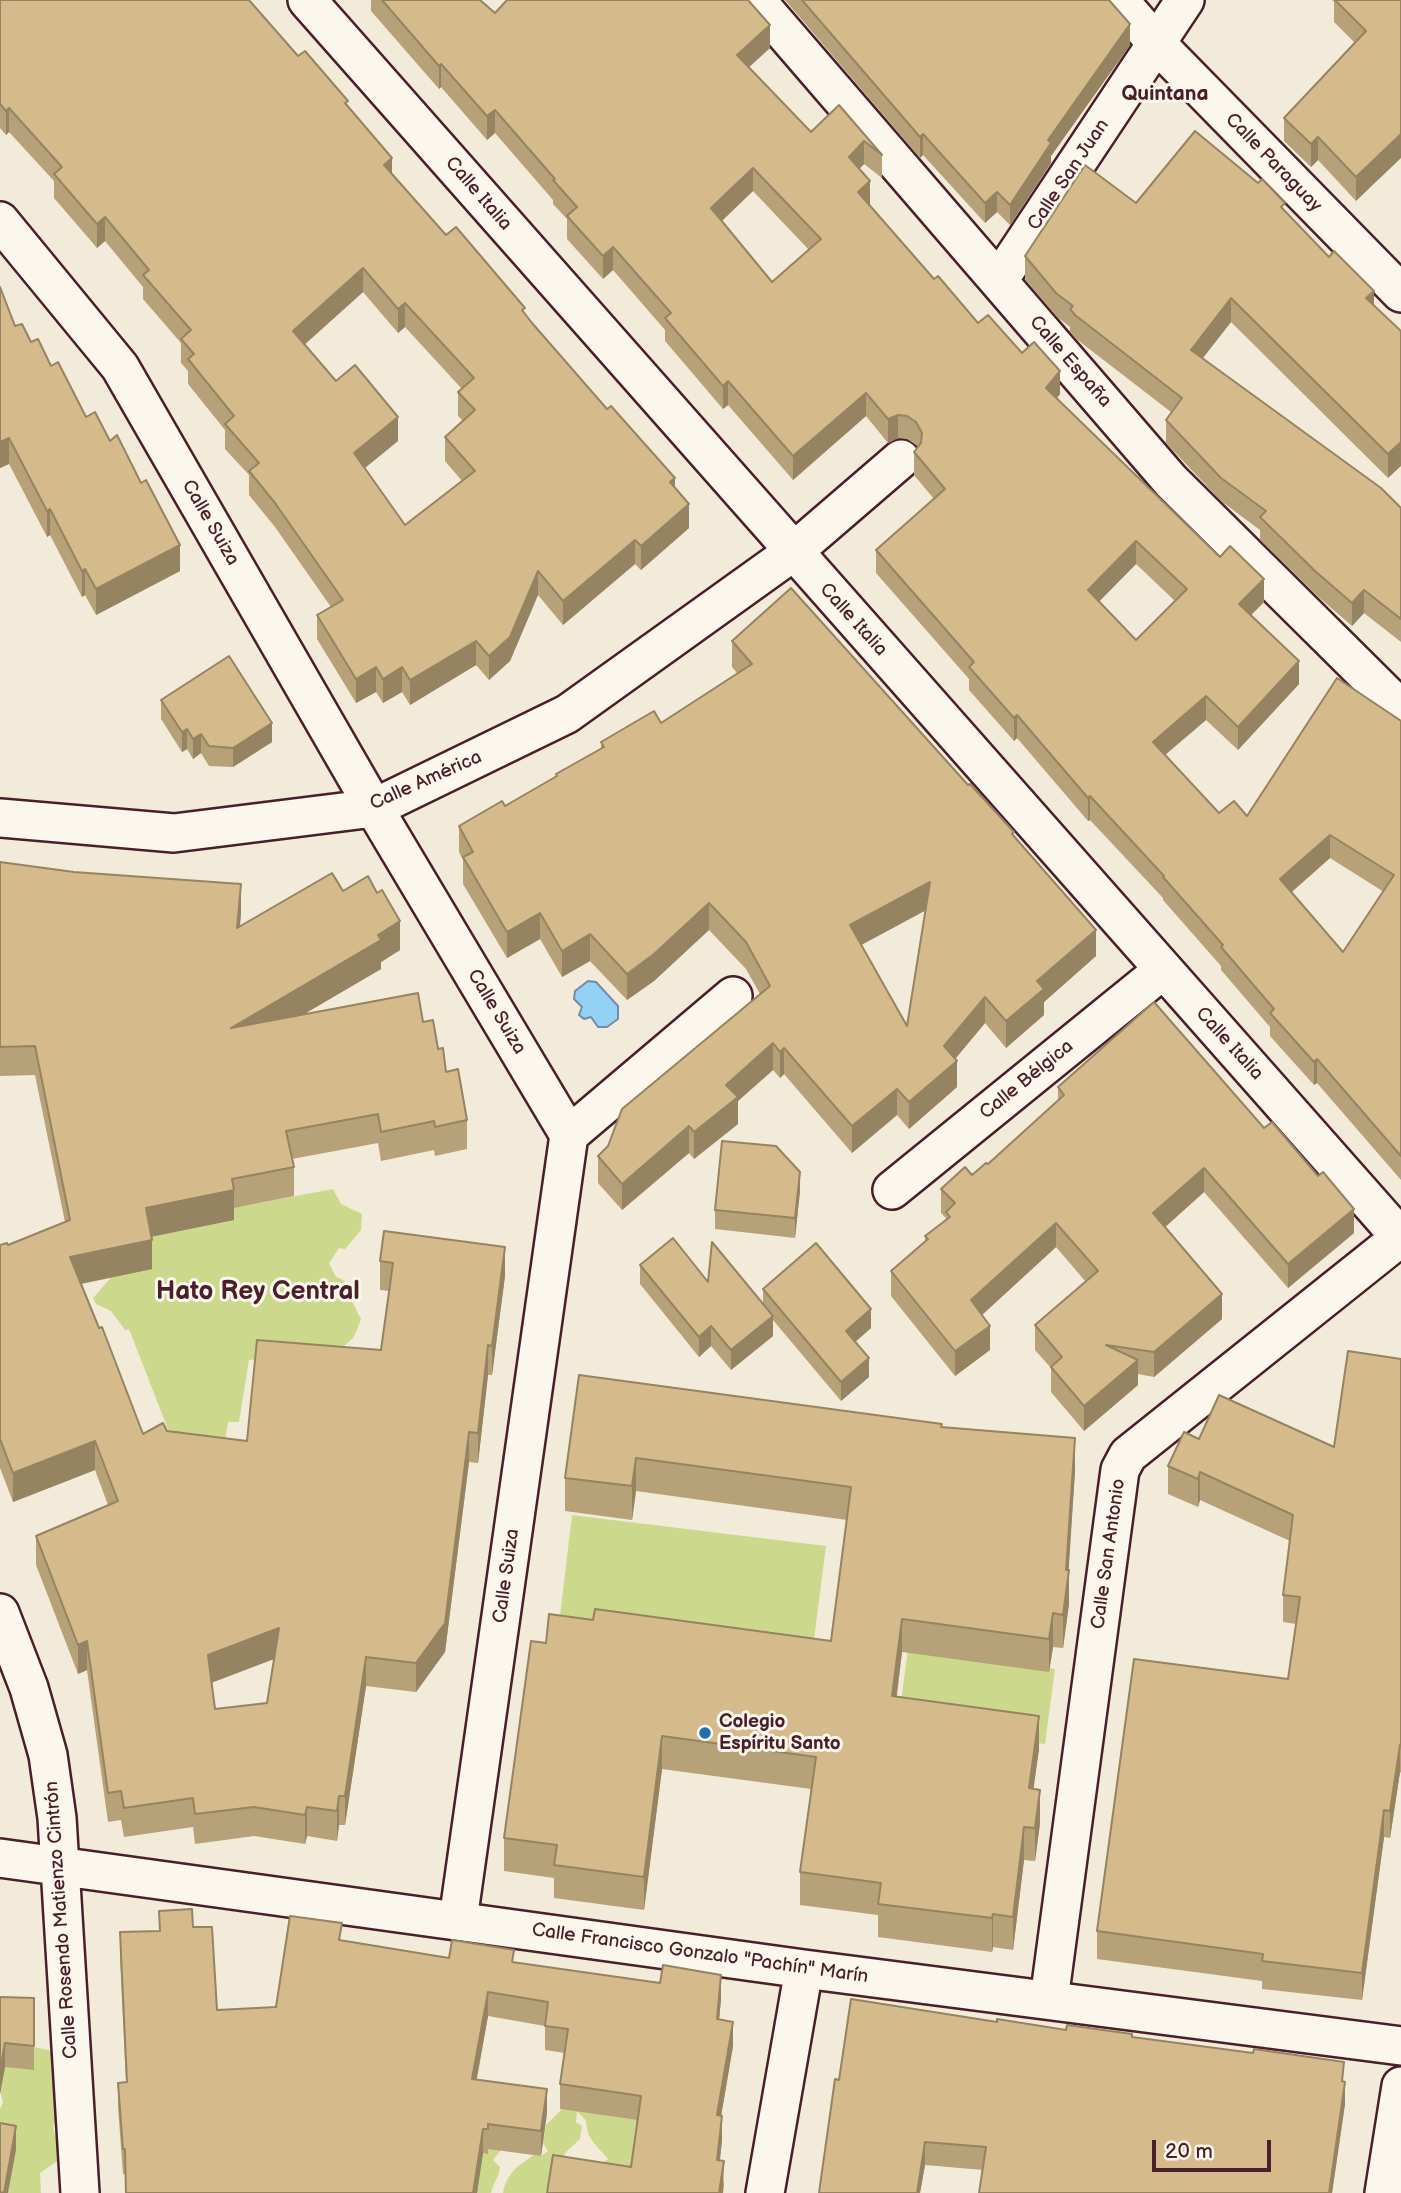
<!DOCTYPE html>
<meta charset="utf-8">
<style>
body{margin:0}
#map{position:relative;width:1401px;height:2193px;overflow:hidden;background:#f3ebd9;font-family:"Balsamiq Sans",sans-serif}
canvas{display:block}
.scale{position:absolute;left:1152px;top:2140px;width:119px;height:32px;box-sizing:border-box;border:4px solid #4a1f2b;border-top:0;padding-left:9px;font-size:21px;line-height:24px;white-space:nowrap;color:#4a1f2b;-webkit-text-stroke:5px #fbf7ec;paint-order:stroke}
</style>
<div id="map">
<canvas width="1401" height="2193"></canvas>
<div class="scale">20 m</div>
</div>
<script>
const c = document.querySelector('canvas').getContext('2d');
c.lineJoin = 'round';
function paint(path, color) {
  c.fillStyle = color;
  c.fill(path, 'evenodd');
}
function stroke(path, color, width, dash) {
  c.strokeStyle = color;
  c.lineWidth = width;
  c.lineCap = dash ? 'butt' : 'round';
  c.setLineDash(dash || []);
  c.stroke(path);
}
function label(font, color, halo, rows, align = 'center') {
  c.font = font + ' "Balsamiq Sans",sans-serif';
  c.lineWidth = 6;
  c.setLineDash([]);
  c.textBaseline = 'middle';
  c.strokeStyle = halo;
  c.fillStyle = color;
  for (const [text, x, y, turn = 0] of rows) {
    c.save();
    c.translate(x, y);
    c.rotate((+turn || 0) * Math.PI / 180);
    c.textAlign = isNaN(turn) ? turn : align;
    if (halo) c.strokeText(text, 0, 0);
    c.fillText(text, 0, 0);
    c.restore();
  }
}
paint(new Path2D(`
 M 333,1189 L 341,1204 L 362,1214 L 361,1230 L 345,1249 L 339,1248 L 329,1263 L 336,1277 C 352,1282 347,1291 353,1303 C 356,1309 358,1314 361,1319 L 354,1337 L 342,1348 L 249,1360 L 239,1422 L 228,1422 L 222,1460 L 178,1455 L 129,1329 L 125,1330 L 111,1311 L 96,1304 L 93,1298 L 146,1238 L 234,1220 L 232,1208 Z
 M 572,1515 L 826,1546 L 811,1663 L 558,1632 Z
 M 908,1649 L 1055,1669 L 1045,1744 L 898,1724 Z
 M 34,2047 L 49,2050 L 58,2056 L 68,2105 L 53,2126 L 55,2136 L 64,2146 L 62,2158 L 40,2173 L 41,2193 L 8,2193 L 15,2151 L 0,2147 L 0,2109 L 3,2102 L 0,2091 L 0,2067 Z
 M 562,2109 L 643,2121 L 630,2193 L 601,2164 L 608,2159 C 597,2146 586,2138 586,2120 L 577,2112 L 576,2122 L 582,2126 L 580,2139 L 565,2153 L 563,2159 L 558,2193 L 503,2193 C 507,2172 518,2166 534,2155 L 541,2156 L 548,2151 L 543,2143 L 546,2125 Z
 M 488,2145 L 503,2147 L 493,2160 L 500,2167 C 499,2177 493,2183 491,2193 L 448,2193 Z`), '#ccd98c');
const water = new Path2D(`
 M 588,981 L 596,982 L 618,1006 L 618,1019 L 607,1027 L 598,1027 L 591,1017 L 584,1019 L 579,1015 L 582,1007 L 574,999 L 575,991 Z`);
paint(water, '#93d2f4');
stroke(water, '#768aa4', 2);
const minor = new Path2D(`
 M 307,0 L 1401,1238
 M 756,0 L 1171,481 L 1401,709
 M 1119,0 L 1156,43 L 1401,293
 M 0,221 L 120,367 L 374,808 L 569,1135 L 458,1920
 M 999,280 L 1185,0
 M 0,818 L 174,833 L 374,808 L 567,714 L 793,552 L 901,459
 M 569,1135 L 733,996
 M 892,1190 L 1163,970
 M 0,1613 L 29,1688 L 48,1755 L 57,1818 L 80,2193
 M 0,1858 L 804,1969 L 1401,2046
 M 1049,2000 L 1120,1470 L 1128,1455 L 1401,1237
 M 765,2193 L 804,1969
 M 1384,2193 L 1401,2086`);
stroke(minor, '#4a1f2b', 42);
stroke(minor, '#fbf7ec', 37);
paint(new Path2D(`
 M 0,0 L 298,56 L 348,106 L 392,174 L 446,235 L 525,314 L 675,488 L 689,528 L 641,570 L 635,564 L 563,625 L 538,595 L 510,661 L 489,680 L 476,665 L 410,705 L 402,692 L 383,703 L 376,692 L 356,703 L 317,639 L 317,615 L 331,607 L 275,527 L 249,495 L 249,475 L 225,449 L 225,430 L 188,384 L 188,371 L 181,363 L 181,343 L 143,299 L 143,287 L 105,241 L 97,248 L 54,198 L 54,181 L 9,132 L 6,135 L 0,128 ZM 363,292 L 398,333 L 405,327 L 462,389 L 458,392 L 458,416 L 463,421 L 445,437 L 445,461 L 462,481 L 405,525 L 364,468 L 398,441 L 336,381 L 305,344 Z
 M 371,0 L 480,0 L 495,13 L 770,48 L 749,67 L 811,132 L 839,105 L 882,155 L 882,178 L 864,164 L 859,169 L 869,205 L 934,279 L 978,323 L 1022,353 L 1060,394 L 1057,398 L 1264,602 L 1251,615 L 1299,684 L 1238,750 L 1206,720 L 1165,755 L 1219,813 L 1247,816 L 1401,721 L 1401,1180 L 1317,1083 L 1314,1085 L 1270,1036 L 1270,1027 L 1221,970 L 1221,966 L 1163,900 L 1163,898 L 1090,820 L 1088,821 L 1017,738 L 1014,741 L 969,690 L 969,679 L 876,573 L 876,550 L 934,499 L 914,475 L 914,452 L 918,447 L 916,445 L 907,439 L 898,438 L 888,443 L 866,416 L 793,480 L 728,405 L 723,409 L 665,341 L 665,330 L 613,270 L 603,279 L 567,239 L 567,219 L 553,204 L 553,200 L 495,133 L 487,140 L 441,87 L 439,89 L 371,11 ZM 753,191 L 809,250 L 772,282 L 722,221 ZM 1136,564 L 1175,601 L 1136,640 L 1099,601 ZM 1330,858 L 1384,892 L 1343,952 L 1292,892 Z
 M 785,0 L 1109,0 L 1130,45 L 1051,156 L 1051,163 L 1010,225 L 997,212 L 985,223 L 923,155 L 920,158 Z
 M 1332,0 L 1401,0 L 1356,201 L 1318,160 L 1311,167 L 1284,141 L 1284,118 L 1355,43 L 1334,22 L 1334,2 Z
 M 1136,203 L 1285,212 L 1374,306 L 1401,331 L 1388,478 L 1231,322 L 1203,358 L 1401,508 L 1401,642 L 1364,613 L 1352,626 L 1315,594 L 1260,540 L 1260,530 L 1221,501 L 1166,443 L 1166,420 L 1171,412 L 1075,338 L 1070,332 L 1070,327 L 1056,316 L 1025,279 L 1025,256 Z
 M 0,287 L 15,326 L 31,342 L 51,366 L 86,417 L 180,571 L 96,615 L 85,595 L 82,597 L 50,535 L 47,537 L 9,464 L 0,468 Z
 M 732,641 L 968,785 L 1014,836 L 1096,956 L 1044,1002 L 1044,1015 L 1006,1048 L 985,1023 L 955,1059 L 957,1087 L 909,1129 L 897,1115 L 852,1153 L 784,1074 L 780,1078 L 773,1070 L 738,1101 L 738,1124 L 694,1159 L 689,1153 L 622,1210 L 598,1183 L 598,1156 L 760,994 L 746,969 L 709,930 L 654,981 L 627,1000 L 590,961 L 562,977 L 540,939 L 507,958 L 463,884 L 463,860 L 459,852 L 459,826 L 505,806 L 556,777 L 556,774 L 601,749 L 601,742 L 661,723 L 737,673 L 732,667 ZM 926,910 L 907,1026 L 861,945 Z
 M 161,700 L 272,742 L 233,767 L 209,766 L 201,753 L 193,759 L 187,749 L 182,752 L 161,719 Z
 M 0,862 L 241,913 L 240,927 L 343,891 L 400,950 L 381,962 L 381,969 L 304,1014 L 423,1022 L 438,1049 L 446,1072 L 467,1120 L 467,1149 L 435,1156 L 434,1150 L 381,1161 L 378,1143 L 292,1159 L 294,1167 L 294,1196 L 234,1208 L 234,1220 L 151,1236 L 152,1269 L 81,1284 L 143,1434 L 167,1431 L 247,1441 L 381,1350 L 389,1291 L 380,1290 L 380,1261 L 505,1276 L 492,1375 L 488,1375 L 478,1463 L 469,1462 L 445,1652 L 416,1692 L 366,1686 L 345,1825 L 339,1825 L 337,1841 L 307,1836 L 305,1844 L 254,1836 L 195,1844 L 193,1827 L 124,1837 L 121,1820 L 108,1822 L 87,1670 L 78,1674 L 36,1565 L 36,1536 L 108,1505 L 95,1470 L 13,1502 L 0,1468 L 0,1245 L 8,1245 L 65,1222 L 35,1075 L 0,1076 ZM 274,1659 L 267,1703 L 215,1709 L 211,1683 Z
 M 1058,1087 L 1354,1233 L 1288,1288 L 1204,1192 L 1165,1227 L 1222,1319 L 1154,1377 L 1138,1374 L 1138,1385 L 1084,1431 L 1051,1392 L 1051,1368 L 1035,1350 L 1035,1325 L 1086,1282 L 1056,1247 L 982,1315 L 990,1350 L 955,1376 L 891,1296 L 891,1271 L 925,1241 L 925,1236 L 946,1221 L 946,1218 L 941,1213 L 941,1189 L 972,1175 L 988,1164 L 1058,1102 Z
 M 800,1191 L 795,1238 L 715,1229 L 715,1210 Z
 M 640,1265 L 708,1282 L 763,1304 L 763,1289 L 871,1328 L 855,1342 L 869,1377 L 841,1401 L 773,1320 L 773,1336 L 731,1370 L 711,1346 L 699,1357 L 640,1284 Z
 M 1401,1359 L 1401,1773 L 1400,1772 L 1390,1838 L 1384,1837 L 1362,2000 L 1262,1989 L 1262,1981 L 1097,1959 L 1097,1931 L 1288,1679 L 1296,1624 L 1283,1622 L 1283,1595 L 1290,1541 L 1200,1500 L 1198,1507 L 1168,1494 L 1168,1466 L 1199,1439 L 1334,1447 Z
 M 579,1375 L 942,1427 L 1075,1471 L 1068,1570 L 1069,1604 L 1063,1648 L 1053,1647 L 1049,1672 L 902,1652 L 897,1696 L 1039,1749 L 1033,1789 L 1040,1823 L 1035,1861 L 1024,1860 L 1013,1950 L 993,1947 L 992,1952 L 878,1937 L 878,1915 L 800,1905 L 800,1872 L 811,1789 L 662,1769 L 644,1910 L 554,1898 L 554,1878 L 504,1871 L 504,1838 L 546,1643 L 593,1620 L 831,1641 L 847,1520 L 636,1491 L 632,1520 L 565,1511 L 565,1478 Z
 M 159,1911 L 193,1927 L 217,2010 L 276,2007 L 342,1940 L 449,1958 L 514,1962 L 721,1999 L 719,2019 L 733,2046 L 721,2116 L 722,2140 L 720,2160 L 724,2185 L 723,2193 L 547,2193 L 631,2167 L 637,2120 L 560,2109 L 560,2084 L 565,2053 L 545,2050 L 545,2026 L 488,2016 L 477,2079 L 547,2113 L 541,2156 L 488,2149 L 488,2154 L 483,2153 L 477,2193 L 125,2193 L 125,2174 L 123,2174 L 118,2107 L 118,2083 L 126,2082 L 120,1957 L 120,1932 L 159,1931 Z
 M 0,1997 L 34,1998 L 34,2070 L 5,2067 L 0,2094 Z
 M 997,2022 L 1132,2037 L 1344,2081 L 1345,2104 L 1332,2193 L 979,2193 L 983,2170 L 925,2165 L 920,2193 L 819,2193 L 839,2080 Z`), '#b7a178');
paint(new Path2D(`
 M 1130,24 L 1130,45 L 1051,156 L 1051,163 L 1010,225 L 1010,205 L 1048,140 Z
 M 770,25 L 770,48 L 737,78 L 737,55 Z
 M 441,64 L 441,87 L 439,89 L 439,66 Z
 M 9,108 L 9,132 L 6,135 L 6,111 Z
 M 495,110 L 495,133 L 487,140 L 487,116 Z
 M 923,134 L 923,155 L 920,158 L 920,137 Z
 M 1401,134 L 1401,158 L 1356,201 L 1356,177 Z
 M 1318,137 L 1318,160 L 1311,167 L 1311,144 Z
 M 864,141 L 864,164 L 849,180 L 849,157 Z
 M 392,158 L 392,182 L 384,165 Z
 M 753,168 L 753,191 L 711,231 L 711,208 Z
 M 870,181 L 870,205 L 858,216 L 858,192 Z
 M 997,192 L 997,212 L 985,223 L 985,203 Z
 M 105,217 L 105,241 L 97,248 L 97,224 Z
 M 613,247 L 613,270 L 603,279 L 603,256 Z
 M 363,268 L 363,292 L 293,355 L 293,331 Z
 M 1374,291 L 1374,314 L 1366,298 Z
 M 1231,298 L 1231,322 L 1191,373 L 1191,350 Z
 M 405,303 L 405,327 L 398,333 L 398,309 Z
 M 1060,371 L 1060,394 L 1046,411 L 1046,388 Z
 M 728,381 L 728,405 L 723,409 L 723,386 Z
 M 866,393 L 866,416 L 793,480 L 793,456 Z
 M 898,415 L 898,438 L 888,443 L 888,419 Z
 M 398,417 L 398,441 L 354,477 L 354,453 Z
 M 9,438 L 9,464 L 0,468 L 0,442 Z
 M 1401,442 L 1401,466 L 1388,478 L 1388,454 Z
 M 675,478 L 675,502 L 670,482 Z
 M 689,504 L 689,528 L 641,570 L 641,546 Z
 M 50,509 L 50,535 L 47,537 L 47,511 Z
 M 635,540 L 635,564 L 563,625 L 563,601 Z
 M 1136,541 L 1136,564 L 1088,613 L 1088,590 Z
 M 180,545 L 180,571 L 96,615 L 96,589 Z
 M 85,569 L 85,595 L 82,597 L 82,571 Z
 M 538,571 L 538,595 L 510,661 L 489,680 L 489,656 Z
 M 1264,579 L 1264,602 L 1239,627 L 1239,604 Z
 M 1364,590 L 1364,613 L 1352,626 L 1352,603 Z
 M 476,641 L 476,665 L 410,705 L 410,680 Z
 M 1299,661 L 1299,684 L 1238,750 L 1238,727 Z
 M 376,667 L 376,692 L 356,703 L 356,679 Z
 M 402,667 L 402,692 L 383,703 L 383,679 Z
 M 1206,696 L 1206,720 L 1153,765 L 1153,742 Z
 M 1017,715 L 1017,738 L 1014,741 L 1014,718 Z
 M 272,723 L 272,742 L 233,767 L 233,748 Z
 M 187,729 L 187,749 L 182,752 L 182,732 Z
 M 201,734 L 201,753 L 193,759 L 193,739 Z
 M 1090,796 L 1090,820 L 1088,821 L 1088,798 Z
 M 1330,835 L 1330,858 L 1280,902 L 1280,879 Z
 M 930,882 L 930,908 L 850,951 L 850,925 Z
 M 241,884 L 241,913 L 237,957 L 237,928 Z
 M 709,903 L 709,930 L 654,981 L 627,1000 L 627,974 Z
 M 540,913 L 540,939 L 507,958 L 507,932 Z
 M 400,921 L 400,950 L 381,962 L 381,969 L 231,1057 L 231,1028 Z
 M 1096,930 L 1096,956 L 1044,1002 L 1044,1015 L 1006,1048 L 1006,1021 L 1037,981 Z
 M 590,934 L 590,961 L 562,977 L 562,951 Z
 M 985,997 L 985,1023 L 945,1071 L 957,1061 L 957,1087 L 909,1129 L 909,1102 L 944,1046 Z
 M 773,1043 L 773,1070 L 738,1101 L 738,1124 L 694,1159 L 694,1132 L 726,1085 Z
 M 784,1048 L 784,1074 L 780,1078 L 780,1052 Z
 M 1317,1059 L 1317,1083 L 1314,1085 L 1314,1062 Z
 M 897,1089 L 897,1115 L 852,1153 L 852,1126 Z
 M 689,1126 L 689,1153 L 622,1210 L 622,1184 Z
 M 1204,1168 L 1204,1192 L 1153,1238 L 1153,1213 Z
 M 800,1172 L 800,1191 L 795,1238 L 795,1218 Z
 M 234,1190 L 234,1220 L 146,1238 L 146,1208 Z
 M 1354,1209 L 1354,1233 L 1288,1288 L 1288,1264 Z
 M 1056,1223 L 1056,1247 L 971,1325 L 971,1300 Z
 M 152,1240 L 152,1269 L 70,1286 L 70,1257 Z
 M 505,1247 L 505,1276 L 492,1375 L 492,1346 Z
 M 1222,1294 L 1222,1319 L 1154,1377 L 1154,1352 Z
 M 871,1309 L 871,1328 L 846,1350 L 846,1331 Z
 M 773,1316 L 773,1336 L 731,1370 L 731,1350 Z
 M 711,1326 L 711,1346 L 699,1357 L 699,1337 Z
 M 990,1326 L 990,1350 L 955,1376 L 955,1351 Z
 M 488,1345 L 488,1375 L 478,1463 L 478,1433 Z
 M 869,1358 L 869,1377 L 841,1401 L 841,1382 Z
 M 1138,1360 L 1138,1385 L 1084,1431 L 1084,1406 Z
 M 469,1432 L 469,1462 L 445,1652 L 416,1692 L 416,1663 Z
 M 1075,1438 L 1075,1471 L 1068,1581 L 1069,1570 L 1069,1604 L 1063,1648 L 1063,1615 Z
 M 95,1441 L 95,1470 L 13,1502 L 13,1473 Z
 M 636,1458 L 636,1491 L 632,1520 L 632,1486 Z
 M 1200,1472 L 1200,1500 L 1198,1507 L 1198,1479 Z
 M 1053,1613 L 1053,1647 L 1049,1672 L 1049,1639 Z
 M 902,1619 L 902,1652 L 892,1729 L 892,1696 Z
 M 279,1628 L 279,1657 L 208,1684 L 208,1655 Z
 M 87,1641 L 87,1670 L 78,1674 L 78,1645 Z
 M 366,1657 L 366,1686 L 345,1825 L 345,1796 Z
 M 1039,1716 L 1039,1749 L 1029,1821 L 1029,1788 Z
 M 662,1736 L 662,1769 L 644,1910 L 644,1877 Z
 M 1400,1745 L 1400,1772 L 1390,1838 L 1390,1811 Z
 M 1040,1790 L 1040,1823 L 1035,1861 L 1035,1828 Z
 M 339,1796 L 339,1825 L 337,1841 L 337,1811 Z
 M 307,1807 L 307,1836 L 305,1844 L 305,1815 Z
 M 1384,1810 L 1384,1837 L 1362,2000 L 1362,1973 Z
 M 1024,1827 L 1024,1860 L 1013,1950 L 1013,1917 Z
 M 993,1914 L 993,1947 L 992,1952 L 992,1918 Z
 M 721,1975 L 721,1999 L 717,2043 L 717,2019 Z
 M 488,1992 L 488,2016 L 472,2103 L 472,2079 Z
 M 733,2022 L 733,2046 L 717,2140 L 717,2115 Z
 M 5,2043 L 5,2067 L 0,2094 L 0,2070 Z
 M 1345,2082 L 1345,2104 L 1332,2193 L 1329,2193 Z
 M 547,2089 L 547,2113 L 541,2156 L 541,2131 Z
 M 722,2116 L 722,2140 L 717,2184 L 717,2160 Z
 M 16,2126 L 16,2150 L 8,2193 L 4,2193 Z
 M 483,2129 L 483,2153 L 477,2193 L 473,2193 Z
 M 925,2142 L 925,2165 L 920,2193 L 917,2193 Z
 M 724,2161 L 723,2193 L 719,2193 Z`), '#958361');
const building = new Path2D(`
 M 0,0 L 249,0 L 298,56 L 305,51 L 348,101 L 345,103 L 392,158 L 384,165 L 446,235 L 456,227 L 525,308 L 522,310 L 532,323 L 607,409 L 611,406 L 675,478 L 670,482 L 689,504 L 641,546 L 635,540 L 563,601 L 538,571 L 510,637 L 489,656 L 476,641 L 410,680 L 402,667 L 383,679 L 376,667 L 356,679 L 317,615 L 343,600 L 275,503 L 249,471 L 259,463 L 225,424 L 234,416 L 188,359 L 194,354 L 181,339 L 191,330 L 143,275 L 149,270 L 105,217 L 97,224 L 54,174 L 62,167 L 9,108 L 6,111 L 0,104 ZM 363,268 L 398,309 L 405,303 L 474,378 L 458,392 L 475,410 L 445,437 L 475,471 L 405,525 L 354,453 L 398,417 L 355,365 L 336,381 L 293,331 Z
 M 382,0 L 480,0 L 495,13 L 507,0 L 748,0 L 770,25 L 737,55 L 811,132 L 839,105 L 882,155 L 864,141 L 849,157 L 870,181 L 858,192 L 934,279 L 938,276 L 978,323 L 988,315 L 1022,353 L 1034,342 L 1060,371 L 1046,388 L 1220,557 L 1230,546 L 1264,579 L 1239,604 L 1299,661 L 1238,727 L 1206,696 L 1153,742 L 1219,813 L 1234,801 L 1247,816 L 1337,678 L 1401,721 L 1401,1156 L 1317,1059 L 1314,1062 L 1270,1013 L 1274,1009 L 1221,947 L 1223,945 L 1163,877 L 1164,876 L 1090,796 L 1088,798 L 1017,715 L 1014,718 L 969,667 L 974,662 L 876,550 L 945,489 L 914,452 L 921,443 L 922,433 L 916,422 L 907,416 L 898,415 L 888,419 L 866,393 L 793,456 L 728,381 L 723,386 L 665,318 L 671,313 L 613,247 L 603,256 L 567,216 L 577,207 L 553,180 L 555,179 L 495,110 L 487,116 L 441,64 L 439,66 ZM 753,168 L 821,239 L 772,282 L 711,208 ZM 1136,541 L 1187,589 L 1136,640 L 1088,590 ZM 1330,835 L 1394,875 L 1343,952 L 1280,879 Z
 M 802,0 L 1109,0 L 1130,24 L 1048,140 L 1051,143 L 1010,205 L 997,192 L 985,203 L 923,134 L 920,137 Z
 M 1335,0 L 1401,0 L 1401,134 L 1356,177 L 1318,137 L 1311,144 L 1284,118 L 1366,31 Z
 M 1195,131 L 1258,183 L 1262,179 L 1285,203 L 1281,207 L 1329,257 L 1334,251 L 1374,291 L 1366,298 L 1401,331 L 1401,442 L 1388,454 L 1231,298 L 1191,350 L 1381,488 L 1401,508 L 1401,619 L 1364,590 L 1352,603 L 1315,571 L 1260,517 L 1266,511 L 1221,478 L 1166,420 L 1182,398 L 1075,315 L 1070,309 L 1073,306 L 1056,293 L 1025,256 L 1085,165 L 1136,203 Z
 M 0,287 L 15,326 L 22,324 L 31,342 L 38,339 L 51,366 L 58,362 L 86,417 L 95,412 L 110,441 L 117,435 L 141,483 L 146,480 L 180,545 L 96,589 L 85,569 L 82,571 L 50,509 L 47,511 L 9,438 L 0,442 Z
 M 791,588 L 968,785 L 970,784 L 1014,832 L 1012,834 L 1096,930 L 1037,981 L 1044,989 L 1006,1021 L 985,997 L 944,1046 L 957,1061 L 909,1102 L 897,1089 L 852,1126 L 784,1048 L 780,1052 L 773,1043 L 726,1085 L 738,1097 L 694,1132 L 689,1126 L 622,1184 L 598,1156 L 608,1146 L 622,1109 L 770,986 L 746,942 L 709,903 L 654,954 L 627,974 L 590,934 L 562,951 L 540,913 L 507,932 L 463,857 L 473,852 L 459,826 L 502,801 L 505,806 L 557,776 L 556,774 L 604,747 L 601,742 L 654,711 L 661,723 L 752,664 L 732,641 ZM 930,882 L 907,1026 L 850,925 Z
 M 229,656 L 272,723 L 233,748 L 209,746 L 201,734 L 193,739 L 187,729 L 182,732 L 161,700 Z
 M 0,862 L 74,872 L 241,884 L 237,928 L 332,873 L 343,891 L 368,876 L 377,893 L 382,890 L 400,921 L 378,935 L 381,940 L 231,1028 L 418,993 L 423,1022 L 433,1020 L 438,1049 L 443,1048 L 446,1072 L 458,1069 L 467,1120 L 435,1127 L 434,1121 L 381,1132 L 378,1114 L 286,1131 L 294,1167 L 232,1179 L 234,1190 L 146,1208 L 152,1240 L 70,1257 L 99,1328 L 102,1327 L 143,1434 L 163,1423 L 167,1431 L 247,1441 L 257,1340 L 381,1350 L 393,1263 L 380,1261 L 384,1231 L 505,1247 L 492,1346 L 488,1345 L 478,1433 L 469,1432 L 445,1623 L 416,1663 L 366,1657 L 345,1796 L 339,1796 L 337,1811 L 307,1807 L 305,1815 L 254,1807 L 195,1814 L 193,1798 L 124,1808 L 121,1791 L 108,1793 L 87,1641 L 78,1645 L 36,1536 L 118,1501 L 95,1441 L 13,1473 L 0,1439 L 0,1245 L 7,1243 L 8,1245 L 70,1220 L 35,1046 L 0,1047 ZM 279,1628 L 267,1703 L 215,1709 L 208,1655 Z
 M 1154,1002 L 1264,1128 L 1272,1122 L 1318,1176 L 1323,1172 L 1354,1209 L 1288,1264 L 1204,1168 L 1153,1213 L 1222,1294 L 1154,1352 L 1106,1345 L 1138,1360 L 1084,1406 L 1051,1367 L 1062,1357 L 1035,1325 L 1098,1271 L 1056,1223 L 971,1300 L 990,1326 L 955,1351 L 891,1271 L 928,1239 L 925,1236 L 950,1217 L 946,1212 L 955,1203 L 941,1189 L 965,1167 L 972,1175 L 986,1163 L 988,1164 L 1064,1095 L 1058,1087 Z
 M 722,1141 L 776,1146 L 800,1172 L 795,1218 L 715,1210 Z
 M 673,1238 L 708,1282 L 712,1242 L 773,1316 L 731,1350 L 711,1326 L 699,1337 L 640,1265 Z
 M 816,1243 L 871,1309 L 846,1331 L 869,1358 L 841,1382 L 763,1289 Z
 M 1348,1351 L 1401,1359 L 1401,1745 L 1400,1745 L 1390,1811 L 1384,1810 L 1362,1973 L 1262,1961 L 1263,1954 L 1097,1931 L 1134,1659 L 1288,1679 L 1300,1597 L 1283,1595 L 1293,1515 L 1200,1472 L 1198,1479 L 1168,1466 L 1184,1432 L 1199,1439 L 1219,1395 L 1334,1447 Z
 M 579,1375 L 942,1424 L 941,1427 L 1075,1438 L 1066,1570 L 1069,1570 L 1063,1615 L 1053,1613 L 1049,1639 L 902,1619 L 892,1696 L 1039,1716 L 1029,1788 L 1040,1790 L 1035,1828 L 1024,1827 L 1013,1917 L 993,1914 L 992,1918 L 878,1904 L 881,1883 L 800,1872 L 816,1757 L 662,1736 L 644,1877 L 554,1865 L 557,1845 L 504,1838 L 531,1641 L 546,1643 L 549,1614 L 593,1620 L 595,1609 L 831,1641 L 851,1487 L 636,1458 L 632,1486 L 565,1478 Z
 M 192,1909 L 193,1927 L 212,1927 L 217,2010 L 276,2007 L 290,1916 L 342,1923 L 339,1940 L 449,1958 L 452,1940 L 514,1950 L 512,1962 L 660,1983 L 663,1965 L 721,1975 L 717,2019 L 733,2022 L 717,2115 L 722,2116 L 717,2160 L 724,2161 L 719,2193 L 547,2193 L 553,2155 L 631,2167 L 641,2096 L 560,2084 L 568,2029 L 545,2026 L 548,2002 L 488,1992 L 472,2079 L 547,2089 L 541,2131 L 488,2124 L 488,2129 L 483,2129 L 473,2193 L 126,2193 L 125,2149 L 123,2149 L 118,2083 L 127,2082 L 120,1932 L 160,1931 L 159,1911 Z
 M 0,1997 L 34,1998 L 34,2046 L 5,2043 L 0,2070 Z
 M 851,1999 L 997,2022 L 997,2019 L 1066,2030 L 1067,2025 L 1132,2034 L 1132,2037 L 1253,2053 L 1254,2049 L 1344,2062 L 1342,2081 L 1345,2082 L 1329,2193 L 979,2193 L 986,2147 L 925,2142 L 917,2193 L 819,2193 L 835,2079 L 839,2080 Z
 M 0,2123 L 16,2126 L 4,2193 L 0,2192 Z`);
paint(building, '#d5bb8b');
stroke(building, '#958361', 2);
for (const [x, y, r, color] of [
 [705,1733,7,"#1f6fb2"]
]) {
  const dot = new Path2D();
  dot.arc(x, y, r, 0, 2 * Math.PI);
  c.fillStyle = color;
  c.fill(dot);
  stroke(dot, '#fbf7ec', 2.5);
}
label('19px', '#4a1f2b', '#fbf7ec', [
 ["Calle Paraguay",1273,163,46],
 ["Calle San Juan",1069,175,-56],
 ["Calle Italia",478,194,49],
 ["Calle España",1070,362,49],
 ["Calle Suiza",210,523,60],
 ["Calle Italia",853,620,48],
 ["Calle América",426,781,-24],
 ["Calle Suiza",496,1012,59],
 ["Calle Italia",1229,1044,48],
 ["Calle Bélgica",1027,1080,-39],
 ["Calle San Antonio",1109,1554,-82],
 ["Calle Suiza",507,1576,-82],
 ["Calle Rosendo Matienzo Cintrón",62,1920,-94],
 ["Calle Francisco Gonzalo \"Pachín\" Marín",700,1954,8]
]);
label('bold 19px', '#4a1f2b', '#fbf7ec', [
 ["Colegio",719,1722],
 ["Espíritu Santo",719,1744]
], 'left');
label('bold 21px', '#4a1f2b', '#fbf7ec', [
 ["Quintana",1165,95]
]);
label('bold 26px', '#4a1f2b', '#fbf7ec', [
 ["Hato Rey Central",258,1292]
]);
</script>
